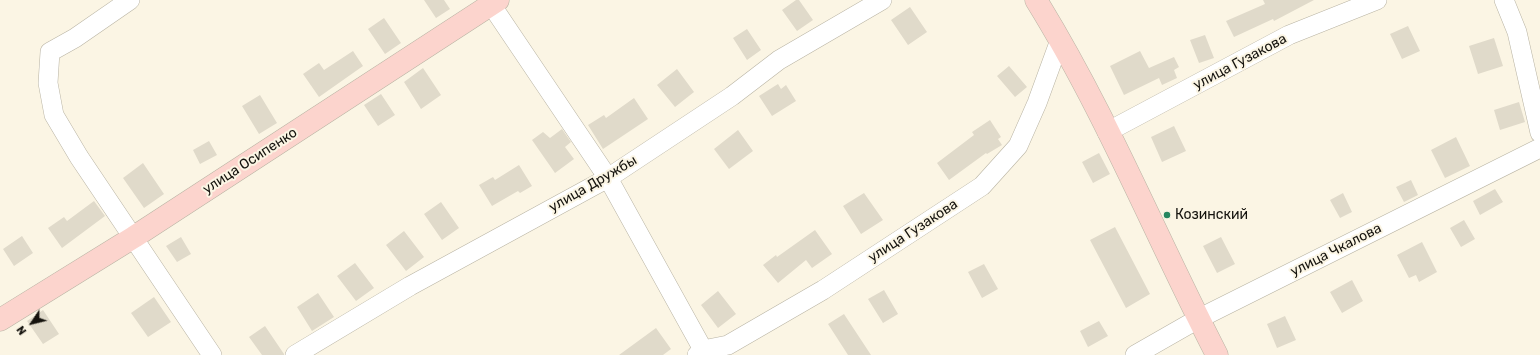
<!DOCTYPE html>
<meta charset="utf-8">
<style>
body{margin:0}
#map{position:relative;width:1540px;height:355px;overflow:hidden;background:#fbf5e4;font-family:Rubik,sans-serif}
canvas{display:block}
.north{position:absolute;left:12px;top:303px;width:40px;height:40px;-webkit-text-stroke:3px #fbf5e4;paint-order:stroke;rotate:235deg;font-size:11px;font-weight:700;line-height:16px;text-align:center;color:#15130e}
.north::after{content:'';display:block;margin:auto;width:14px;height:18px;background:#15130e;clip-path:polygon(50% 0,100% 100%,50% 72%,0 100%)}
</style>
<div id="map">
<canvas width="1540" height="355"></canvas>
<div class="north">N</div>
</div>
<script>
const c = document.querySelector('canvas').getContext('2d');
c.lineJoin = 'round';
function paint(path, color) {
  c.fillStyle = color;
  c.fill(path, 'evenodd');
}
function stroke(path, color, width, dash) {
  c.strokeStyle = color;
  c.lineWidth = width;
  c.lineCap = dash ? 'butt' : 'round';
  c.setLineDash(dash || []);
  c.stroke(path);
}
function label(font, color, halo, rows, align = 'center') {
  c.font = font + ' Rubik,sans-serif';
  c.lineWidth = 4;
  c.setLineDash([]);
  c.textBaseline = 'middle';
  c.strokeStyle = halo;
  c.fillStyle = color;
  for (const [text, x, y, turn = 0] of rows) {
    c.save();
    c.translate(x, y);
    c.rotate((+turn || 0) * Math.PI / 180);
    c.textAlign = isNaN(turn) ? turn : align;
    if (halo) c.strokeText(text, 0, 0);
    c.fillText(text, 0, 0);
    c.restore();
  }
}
paint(new Path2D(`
 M 424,0 L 444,0 L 450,9 L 436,18 Z
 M 796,0 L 799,0 L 813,20 L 797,31 L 782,10 Z
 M 1263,0 L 1314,0 L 1274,21 L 1273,19 L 1234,37 L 1226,21 L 1265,4 Z
 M 910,7 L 927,32 L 908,45 L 891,20 Z
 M 384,18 L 401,43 L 385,54 L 368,29 Z
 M 1408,26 L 1420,51 L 1402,59 L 1390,34 Z
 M 747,29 L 761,50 L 747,60 L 733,38 Z
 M 1205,35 L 1214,58 L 1199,63 L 1190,40 Z
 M 1494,38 L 1503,66 L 1478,74 L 1469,46 Z
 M 353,51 L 363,66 L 319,97 L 303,74 L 319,63 L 324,70 Z
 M 1140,51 L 1149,68 L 1174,57 L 1179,67 L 1174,70 L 1177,78 L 1162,85 L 1159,78 L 1124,95 L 1110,66 Z
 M 1009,66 L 1027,87 L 1015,97 L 997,76 Z
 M 423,68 L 441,95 L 421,109 L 404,82 Z
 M 677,69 L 694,92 L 675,107 L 657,85 Z
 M 778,84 L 781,89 L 786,85 L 796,101 L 772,116 L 759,96 Z
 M 381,94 L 395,115 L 378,126 L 364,105 Z
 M 260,95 L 277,123 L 259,134 L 242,106 Z
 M 634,98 L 648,119 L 603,149 L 588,125 L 604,115 L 606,118 Z
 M 1519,102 L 1525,122 L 1500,130 L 1494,110 Z
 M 990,120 L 1001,137 L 998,139 L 1002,145 L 987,154 L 986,153 L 949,180 L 937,163 L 974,135 L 972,132 Z
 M 1174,126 L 1186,151 L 1162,162 L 1151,137 Z
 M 562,129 L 571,142 L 565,147 L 574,159 L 555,173 L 532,140 L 543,132 L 550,138 Z
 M 738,130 L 753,151 L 729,169 L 714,149 Z
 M 1456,137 L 1470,166 L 1445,178 L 1431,150 Z
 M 209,141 L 217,155 L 200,164 L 193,150 Z
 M 1099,153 L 1110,174 L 1093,183 L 1082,162 Z
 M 143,163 L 164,194 L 144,208 L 123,178 Z
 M 519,165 L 532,186 L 520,193 L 518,191 L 492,206 L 479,185 L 493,177 L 495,180 Z
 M 1411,180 L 1418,195 L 1404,202 L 1396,187 Z
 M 1495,189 L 1503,202 L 1480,215 L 1473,201 Z
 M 864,193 L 883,220 L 861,234 L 843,206 Z
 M 1343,193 L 1352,212 L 1340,218 L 1330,200 Z
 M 94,201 L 105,216 L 62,248 L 48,228 L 64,217 L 67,221 Z
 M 441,202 L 459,228 L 442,240 L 424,214 Z
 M 1464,220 L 1475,239 L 1461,247 L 1450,228 Z
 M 1115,227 L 1150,294 L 1126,308 L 1090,240 Z
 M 815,230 L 832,254 L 812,268 L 806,260 L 778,283 L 763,265 L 776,255 L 777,257 Z
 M 404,231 L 424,257 L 406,271 L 386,245 Z
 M 22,236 L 33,253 L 14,266 L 3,249 Z
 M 181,237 L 191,254 L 177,262 L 166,246 Z
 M 1221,237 L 1235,264 L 1217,273 L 1203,246 Z
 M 1422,242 L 1437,272 L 1419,282 L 1416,275 L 1409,278 L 1397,255 Z
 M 355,263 L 374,288 L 356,301 L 337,276 Z
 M 984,264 L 998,289 L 982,298 L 968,272 Z
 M 1352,280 L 1363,301 L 1342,313 L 1330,292 Z
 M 884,290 L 898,314 L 883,323 L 868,299 Z
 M 718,291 L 736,314 L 718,328 L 701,305 Z
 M 318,293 L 334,317 L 312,331 L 297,307 Z
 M 154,297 L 171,322 L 148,337 L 131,313 Z
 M 43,310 L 59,334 L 43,344 L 27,321 Z
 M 844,314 L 871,355 L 848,355 L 828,324 Z
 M 1285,316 L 1296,340 L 1277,348 L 1267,324 Z
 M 1099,321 L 1108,336 L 1088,347 L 1080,331 Z
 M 265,326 L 284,354 L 284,355 L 262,355 L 249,337 Z
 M 656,328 L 671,349 L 663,355 L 619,355 Z`), '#e0daca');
const minor = new Path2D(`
 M 130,0 L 75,38 L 50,52 L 48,83 L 54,115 L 79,157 L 212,355
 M 488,0 L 608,178 L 706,355
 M 1504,0 L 1517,32 L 1540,133
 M 1107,132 L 1289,35 L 1377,0
 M 295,355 L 410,286 L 608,178 L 732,96 L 779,60 L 882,0
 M 697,355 L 703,350 L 728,345 L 823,290 L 982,186 L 1018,146 L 1037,103 L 1060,40
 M 1135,355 L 1198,319 L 1540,148`);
const secondary = new Path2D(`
 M 1036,0 C 1106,113 1156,237 1217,355
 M 0,320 L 134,237 L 498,0`);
stroke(minor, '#b8b3a3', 20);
stroke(secondary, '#b8b3a3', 23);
stroke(minor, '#fff', 19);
stroke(secondary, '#fcd4cd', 22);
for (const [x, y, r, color] of [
 [1167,215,4,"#278760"]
]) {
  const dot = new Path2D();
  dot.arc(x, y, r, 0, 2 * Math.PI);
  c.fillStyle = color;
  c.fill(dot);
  stroke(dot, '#fbf5e4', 1.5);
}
label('14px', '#15130e', '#fbf5e4', [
 ["улица Гузакова",1240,62,-28],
 ["улица Осипенко",250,161,-33],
 ["улица Дружбы",593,184,-30],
 ["улица Гузакова",913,231,-33],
 ["улица Чкалова",1336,250,-27]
]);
label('14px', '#15130e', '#fbf5e4', [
 ["Козинский",1175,215]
], 'left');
</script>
